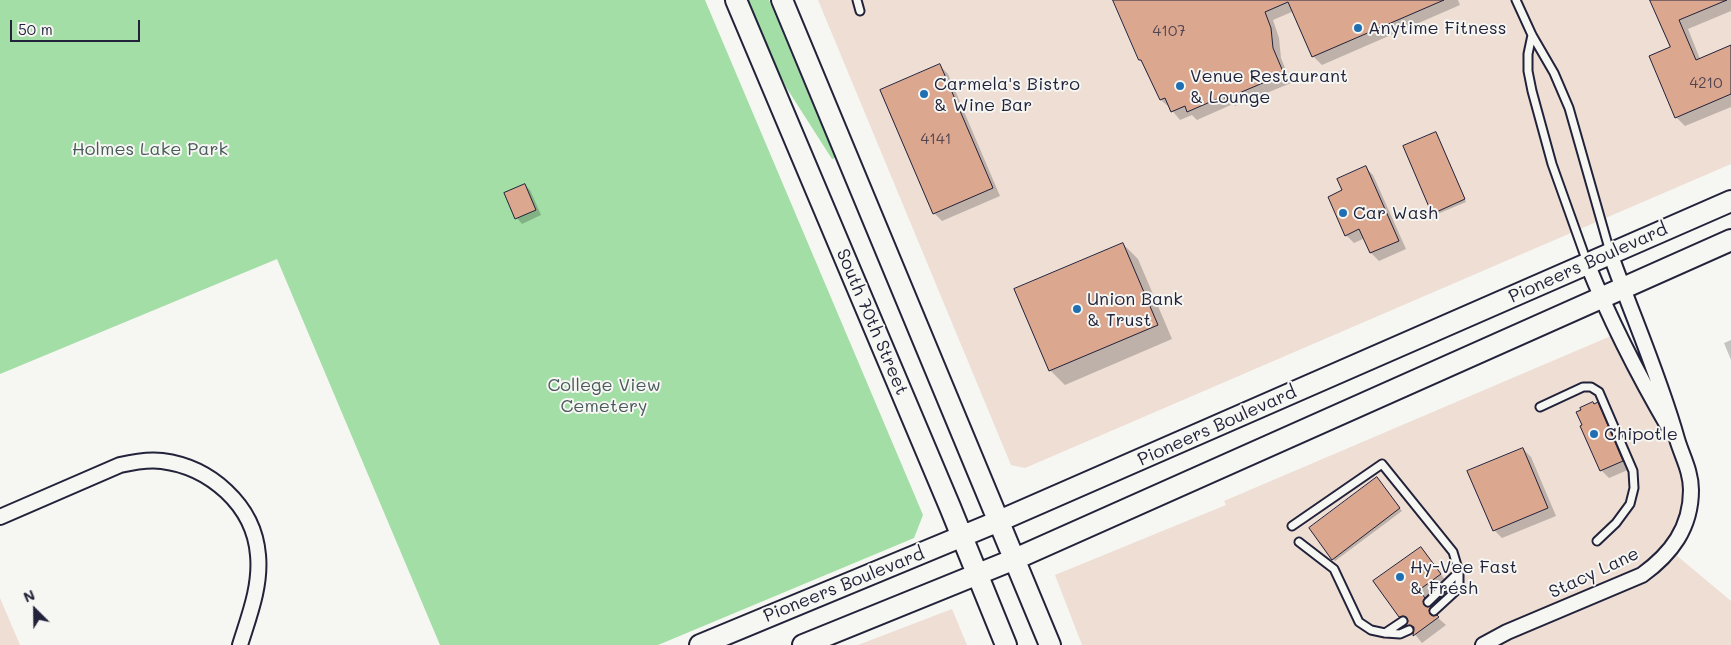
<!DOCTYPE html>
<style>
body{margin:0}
#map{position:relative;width:1731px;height:645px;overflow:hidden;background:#f6f6f2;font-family:Mali,sans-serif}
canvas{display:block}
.north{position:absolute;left:10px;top:585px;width:50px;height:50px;-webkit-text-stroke:4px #f6f6f2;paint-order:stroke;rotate:337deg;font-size:14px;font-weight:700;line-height:20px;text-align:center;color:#22223b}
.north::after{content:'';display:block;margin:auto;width:18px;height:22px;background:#22223b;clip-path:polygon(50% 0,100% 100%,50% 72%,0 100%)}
.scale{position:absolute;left:10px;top:20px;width:130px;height:22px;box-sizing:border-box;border:2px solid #22223b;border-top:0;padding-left:6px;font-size:15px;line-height:18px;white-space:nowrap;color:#22223b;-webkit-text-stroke:4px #f6f6f2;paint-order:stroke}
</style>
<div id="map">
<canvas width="1731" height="645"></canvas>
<div class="north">N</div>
<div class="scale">50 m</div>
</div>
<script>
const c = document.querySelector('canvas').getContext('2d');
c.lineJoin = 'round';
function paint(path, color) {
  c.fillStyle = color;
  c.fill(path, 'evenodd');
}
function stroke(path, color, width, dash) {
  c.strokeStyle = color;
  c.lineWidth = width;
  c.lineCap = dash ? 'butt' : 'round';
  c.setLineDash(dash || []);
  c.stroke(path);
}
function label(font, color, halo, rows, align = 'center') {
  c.font = font + ' Mali,sans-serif';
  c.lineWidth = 4;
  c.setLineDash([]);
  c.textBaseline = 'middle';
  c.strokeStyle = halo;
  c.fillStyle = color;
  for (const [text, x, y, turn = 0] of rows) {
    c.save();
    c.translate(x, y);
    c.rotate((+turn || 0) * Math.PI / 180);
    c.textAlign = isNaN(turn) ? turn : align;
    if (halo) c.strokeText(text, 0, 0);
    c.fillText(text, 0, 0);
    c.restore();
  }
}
paint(new Path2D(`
 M 818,0 L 1731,0 L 1731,164 L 1025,468 L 1011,465 Z
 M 1618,333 L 1679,446 L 1691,490 L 1670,550 L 1731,601 L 1731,645 L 1082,645 L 1055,575 L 1226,505 L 1224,501 Z
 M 0,598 L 20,645 L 0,645 Z
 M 952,609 L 967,645 L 858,645 Z`), '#eeded4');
paint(new Path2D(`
 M 0,0 L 705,0 L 923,515 L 914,538 L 658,645 L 440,645 L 277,259 L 0,374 Z
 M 747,0 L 769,0 L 835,158 L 832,159 L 786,87 L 777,69 Z`), '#a2dea5');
paint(new Path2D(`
 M 1115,0 L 1458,0 L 1460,5 L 1322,65 L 1313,56 L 1294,11 L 1273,20 L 1279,38 L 1281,58 L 1291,83 L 1235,106 L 1233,104 L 1197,120 L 1192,115 L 1180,120 L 1170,108 L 1161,100 L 1145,64 L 1140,60 Z
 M 1652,0 L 1731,0 L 1731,11 L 1688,29 L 1700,59 L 1731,46 L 1731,107 L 1685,126 L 1676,117 L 1672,48 Z
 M 940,66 L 948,74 L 1000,196 L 942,221 L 934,213 Z
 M 1436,133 L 1466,202 L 1435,215 L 1433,213 Z
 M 1365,167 L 1373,175 L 1406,249 L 1379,261 L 1371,253 L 1365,238 L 1354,243 L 1346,235 L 1344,191 Z
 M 525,185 L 530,190 L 541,215 L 522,224 L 517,218 Z
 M 1123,244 L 1138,259 L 1172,339 L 1065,385 L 1050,370 Z
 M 1731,340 L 1731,360 L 1724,343 Z
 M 1597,403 L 1605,411 L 1630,469 L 1609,478 L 1601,470 Z
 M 1523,449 L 1531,457 L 1556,516 L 1502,538 L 1494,530 Z
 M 1379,481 L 1402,511 L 1335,561 L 1333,559 Z
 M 1420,549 L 1448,583 L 1426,599 L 1432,607 L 1431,608 L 1438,615 L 1437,617 L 1446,625 L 1422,643 L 1400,616 Z`), '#0003');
const building = new Path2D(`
 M 1113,0 L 1444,0 L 1312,57 L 1288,2 L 1265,12 L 1271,28 L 1273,48 L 1284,74 L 1225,99 L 1224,96 L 1187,112 L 1185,106 L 1171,112 L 1165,98 L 1160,100 L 1141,60 L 1139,60 Z
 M 1650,0 L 1727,0 L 1679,20 L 1696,60 L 1731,45 L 1731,94 L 1675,118 L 1649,56 L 1670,47 Z
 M 940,64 L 993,188 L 933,214 L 880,90 Z
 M 1436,132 L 1465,199 L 1432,214 L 1403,146 Z
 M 1366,166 L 1399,241 L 1370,253 L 1359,229 L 1345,236 L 1328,197 L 1342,190 L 1337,179 Z
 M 525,184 L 536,210 L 515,219 L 504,193 Z
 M 1123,243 L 1158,325 L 1049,371 L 1014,289 Z
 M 1593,402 L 1594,404 L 1598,402 L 1623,461 L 1600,471 L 1580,426 L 1582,425 L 1576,412 L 1581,410 L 1580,408 Z
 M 1523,448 L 1548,508 L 1493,531 L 1467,471 Z
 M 1377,477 L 1400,508 L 1332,560 L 1309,528 Z
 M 1421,547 L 1441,574 L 1419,590 L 1425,598 L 1423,601 L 1424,605 L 1427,607 L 1431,606 L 1429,610 L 1430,614 L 1433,616 L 1437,615 L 1439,617 L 1413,636 L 1414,627 L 1410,625 L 1406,626 L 1408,621 L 1407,618 L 1403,616 L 1399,617 L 1373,581 Z`);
paint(building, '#dba78f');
stroke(building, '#22223b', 1);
const service = new Path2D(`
 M 857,0 L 860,11
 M 1516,0 L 1532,35 L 1554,73 L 1569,108 L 1610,252
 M 1532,35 L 1528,54 L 1528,71 L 1532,91 L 1552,164 L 1587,262
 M 1540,407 L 1583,387 L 1591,387 L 1599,392 L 1633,471 L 1634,488 L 1630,504 L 1616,523 L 1597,541
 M 1292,526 L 1382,464 L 1453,552 L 1459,572 L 1459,588 L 1434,611
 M 1299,542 L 1334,569 L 1359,622 L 1371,630 L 1385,633 L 1400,634 L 1409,630
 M 1428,602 L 1459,572
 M 1385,633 L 1403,621`);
const minor = new Path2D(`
 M 1587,263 C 1610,320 1638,375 1669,428
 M 0,517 L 120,465 C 133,462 148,459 162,461 C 210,467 254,505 258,555 C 261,586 249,616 240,645
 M 1483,645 L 1507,632 L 1642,575 C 1671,554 1691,528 1691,490 C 1691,471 1682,456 1677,439 C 1659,375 1632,315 1610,253`);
const secondary = new Path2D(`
 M 736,0 L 950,507 L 1006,645
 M 782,0 L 1050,645
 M 700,645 L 999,521 L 1731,201
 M 803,645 L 1015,559 L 1731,240`);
stroke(service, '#22223b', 11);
stroke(minor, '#22223b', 18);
stroke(secondary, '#22223b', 24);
stroke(service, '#f6f6f2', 7);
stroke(minor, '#f6f6f2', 14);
stroke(secondary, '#f6f6f2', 20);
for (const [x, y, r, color] of [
 [1358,28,5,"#1f6fb2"],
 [1180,86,5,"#1f6fb2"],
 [924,94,5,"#1f6fb2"],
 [1343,213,5,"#1f6fb2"],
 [1077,309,5,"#1f6fb2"],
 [1594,434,5,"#1f6fb2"],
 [1400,577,5,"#1f6fb2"]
]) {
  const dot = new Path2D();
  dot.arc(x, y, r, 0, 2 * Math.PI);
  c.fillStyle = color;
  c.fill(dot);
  stroke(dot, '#f6f6f2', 2);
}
label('15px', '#504350', null, [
 ["4107",1169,31],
 ["4210",1706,83],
 ["4141",936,139]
]);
label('18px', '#22223b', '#f6f6f2', [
 ["Anytime Fitness",1368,28],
 ["Venue Restaurant",1190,76],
 ["& Lounge",1190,97],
 ["Carmela's Bistro",934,84],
 ["& Wine Bar",934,105],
 ["Car Wash",1353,213],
 ["Union Bank",1087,299],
 ["& Trust",1087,320],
 ["Chipotle",1604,434],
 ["Hy-Vee Fast",1410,567],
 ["& Fresh",1410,588]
], 'left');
label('18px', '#485a5b', '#f6f6f2', [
 ["Holmes Lake Park",150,149],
 ["College View",604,385],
 ["Cemetery",604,406]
]);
label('18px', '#22223b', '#f6f6f2', [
 ["Pioneers Boulevard",1588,263,-24],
 ["South 70th Street",872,322,67],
 ["Pioneers Boulevard",1217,426,-24],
 ["Stacy Lane",1594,573,-25],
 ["Pioneers Boulevard",844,585,-22]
]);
</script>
